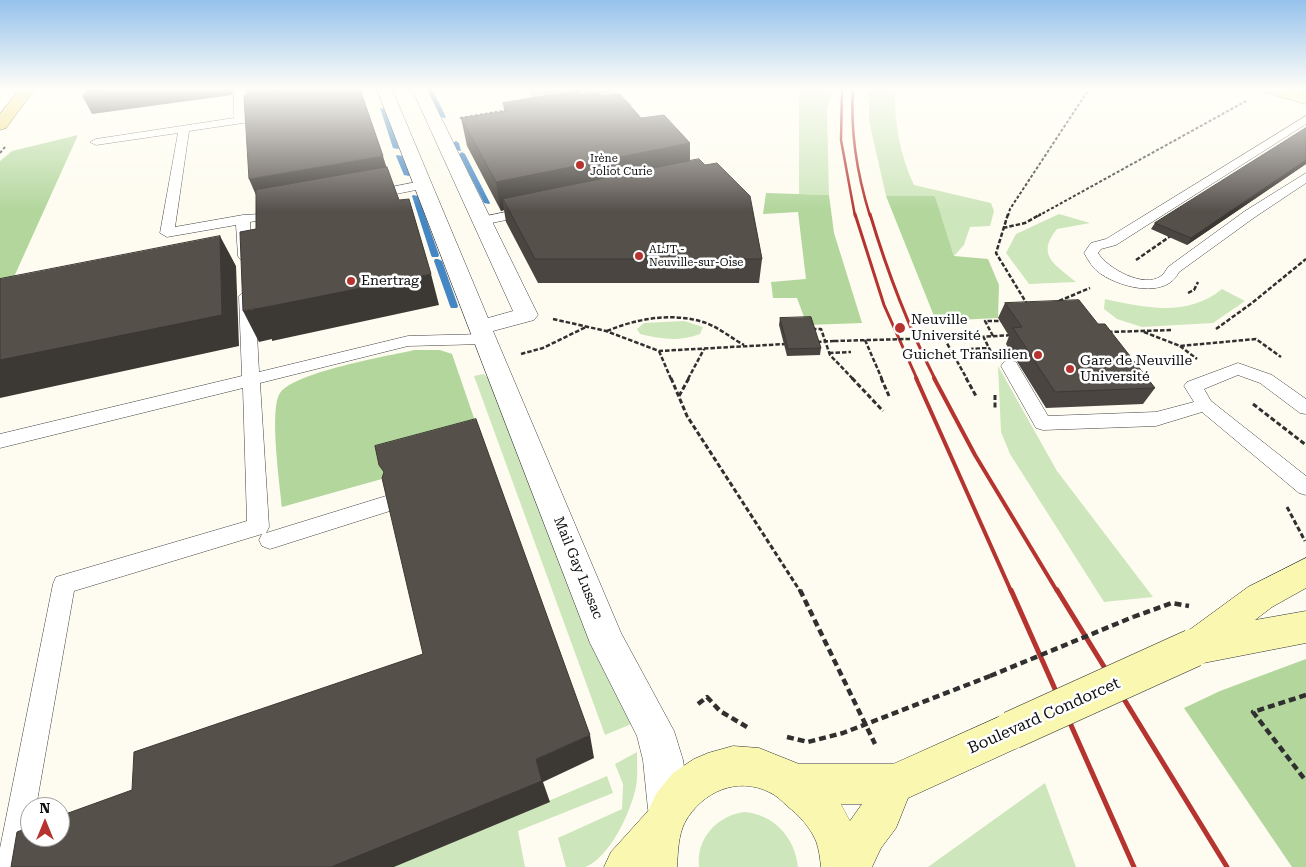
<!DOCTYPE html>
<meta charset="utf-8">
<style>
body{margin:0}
#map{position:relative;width:1306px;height:867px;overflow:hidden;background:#fefcf0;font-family:"Roboto Serif",serif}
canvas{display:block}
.north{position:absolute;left:20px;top:797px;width:50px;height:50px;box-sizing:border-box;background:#fff;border:1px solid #9f9f9f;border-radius:50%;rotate:0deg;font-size:14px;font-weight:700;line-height:20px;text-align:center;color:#0e0e0e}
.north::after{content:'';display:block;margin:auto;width:18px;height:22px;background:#b53430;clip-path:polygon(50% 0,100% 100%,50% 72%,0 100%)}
</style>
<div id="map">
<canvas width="1306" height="867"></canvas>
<div class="north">N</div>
</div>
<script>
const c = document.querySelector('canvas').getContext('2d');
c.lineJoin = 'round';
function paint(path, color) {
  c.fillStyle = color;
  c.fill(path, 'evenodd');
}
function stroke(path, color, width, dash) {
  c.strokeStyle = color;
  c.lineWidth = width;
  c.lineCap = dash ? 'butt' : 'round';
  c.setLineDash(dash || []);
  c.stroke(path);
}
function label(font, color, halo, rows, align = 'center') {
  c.font = font + ' "Roboto Serif",serif';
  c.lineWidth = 5;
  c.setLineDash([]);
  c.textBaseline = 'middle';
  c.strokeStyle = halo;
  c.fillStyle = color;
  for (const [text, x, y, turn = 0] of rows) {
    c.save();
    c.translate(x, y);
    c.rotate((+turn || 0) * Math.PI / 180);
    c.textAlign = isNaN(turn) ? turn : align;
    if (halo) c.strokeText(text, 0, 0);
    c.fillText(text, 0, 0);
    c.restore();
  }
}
paint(new Path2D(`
 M 799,89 L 832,89 L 827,111 L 829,195 L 799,194 Z
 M 869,89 L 895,89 C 894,123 900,155 914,185 L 991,203 L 994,211 L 990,226 L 970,227 L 964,245 L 954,256 L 935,196 L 886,196 L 869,121 Z
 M 1059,214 L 1090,223 L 1057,229 C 1035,256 1056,265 1076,282 L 1029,284 L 1006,253 L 1016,234 Z
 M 1222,289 L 1245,301 L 1213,323 L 1142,327 L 1117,319 L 1104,309 L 1105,299 C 1145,308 1188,317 1222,289 Z
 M 684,321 L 703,327 L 700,334 C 679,342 661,339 640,334 L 637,329 L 644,323 Z
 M 998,366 L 1057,471 L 1153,597 L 1104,602 L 1010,454 L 1001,432 Z
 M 484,374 L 490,380 L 636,722 L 605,735 L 474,376 Z
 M 637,752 C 637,764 638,776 636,787 C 631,811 610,858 585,867 C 580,867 572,867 566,867 L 558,838 L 622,809 L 623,784 L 615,764 Z
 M 607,776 L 613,793 L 518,831 L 525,867 L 394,867 Z
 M 1045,783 L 1076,867 L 928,867 Z
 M 744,812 C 773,814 795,837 798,867 L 699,867 C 696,838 717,816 744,812 Z`), '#cee6bc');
paint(new Path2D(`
 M 526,89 L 613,89 L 632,105 L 546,116 Z
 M 78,135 L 0,308 L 0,161 L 12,151 Z
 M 766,193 L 829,195 L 834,233 L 862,323 L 807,325 L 797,298 L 773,298 L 771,282 L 806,279 L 798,212 L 763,214 Z
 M 886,196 L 935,196 L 954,256 L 988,259 L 999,285 L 998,318 L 936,321 Z
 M 415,350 L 440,350 L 452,354 L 485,450 L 282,507 C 280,485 269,409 280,393 C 295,372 387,356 415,350 Z
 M 1306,659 L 1306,867 L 1292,867 L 1184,708 L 1220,691 Z`), '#b2d69c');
paint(new Path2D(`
 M 426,89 L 432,89 L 446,117 L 445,118 L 440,117 Z
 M 380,108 L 385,109 L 399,148 L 398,149 L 393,148 Z
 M 456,141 L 459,143 L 461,151 L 456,150 L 453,143 Z
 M 462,152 L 465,154 L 490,203 L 489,204 L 484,203 L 459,154 Z
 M 397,155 L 402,156 L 410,175 L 409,176 L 404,175 L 396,156 Z
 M 413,195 L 418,196 L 439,255 L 438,257 L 432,257 L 431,255 L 412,196 Z
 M 435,259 L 438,259 L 442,261 L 458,306 L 457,308 L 451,308 L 450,306 L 434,261 Z`), '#4487c4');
const lane = new Path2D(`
 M 234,89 L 244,89 L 245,116 L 270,113 L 275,116 L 270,119 L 189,131 L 175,227 L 243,215 L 261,214 L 263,217 L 261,220 L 250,222 L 252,256 L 250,259 L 240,259 L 238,256 L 236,225 L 167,237 L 160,233 L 178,133 L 96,145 L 90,142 L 96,139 L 234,118 Z
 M 1306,116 L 1306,124 L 1116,245 L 1101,249 L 1098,253 C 1107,268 1144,289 1161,276 C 1164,274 1166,270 1168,267 L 1245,211 L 1306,173 L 1306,183 L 1255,217 L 1179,272 C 1166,299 1122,288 1101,274 C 1093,269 1089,261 1084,253 L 1091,243 L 1106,239 Z
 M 422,181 L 428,185 L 426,188 L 371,199 L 365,195 L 371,191 Z
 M 530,207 L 535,208 L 537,211 L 535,214 L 482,225 L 475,221 L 477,218 Z
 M 247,291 L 252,293 L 255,296 L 259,372 L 408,336 L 484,334 L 490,335 L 492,339 L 490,343 L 484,344 L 408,346 L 260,383 L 269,527 L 266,533 L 386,496 L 393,498 L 396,504 L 393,510 L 270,549 L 262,546 L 259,540 L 262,534 L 74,591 L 36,807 L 30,807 L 31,837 L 26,867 L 0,867 L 0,848 L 53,584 L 56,577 L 247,521 L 243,388 L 0,448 L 0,434 L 242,376 L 239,296 L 242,293 Z
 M 1010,360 L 1016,362 L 1048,416 L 1156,412 L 1194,402 L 1184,386 L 1187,382 L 1238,363 L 1272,375 L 1306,399 L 1306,414 L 1300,413 L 1260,383 L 1238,375 L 1204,389 L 1211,401 L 1306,476 L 1306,495 L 1299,493 L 1202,412 L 1156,426 L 1043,430 L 1036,428 L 1001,366 L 1004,362 Z`);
const street = new Path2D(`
 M 377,89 L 392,89 L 488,318 L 513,311 L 412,89 L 427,89 L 538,315 L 534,320 L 493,331 L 621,633 L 674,731 L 683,760 L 690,809 L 684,824 L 669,830 L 654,824 L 648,809 L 643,760 L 637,736 L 590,643 Z`);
const secondary = new Path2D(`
 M 1262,89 L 1287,89 L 1306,94 L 1306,104 L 1264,92 Z
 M 1306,558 L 1306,588 L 1272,607 L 1255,620 L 1306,611 L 1306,643 L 1193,665 L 1181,660 L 1175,648 L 1181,636 L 1248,587 Z
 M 1012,711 L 1026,716 L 1031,730 L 1026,744 L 908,798 L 896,828 L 881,848 L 872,867 L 821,867 C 820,858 819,849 816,841 C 810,827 799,815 787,806 C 782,801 776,795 769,792 C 737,776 702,792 685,822 C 678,836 678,852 677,867 L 604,867 L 611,852 L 648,811 L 656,794 L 673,773 L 694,759 L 708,753 L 733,746 L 759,748 L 799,764 L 893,764 ZM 841,804 L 862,804 L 850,821 Z`);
const primary = new Path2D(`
 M 20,89 L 35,89 L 6,128 L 0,130 L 0,114 Z`);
stroke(lane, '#414141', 1);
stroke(street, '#414141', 1);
stroke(secondary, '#303030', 1);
stroke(primary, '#1f1f1f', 1);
stroke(new Path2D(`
 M 460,118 L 508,110
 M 0,153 L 5,147
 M 1008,216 L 1010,209 L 1089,89
 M 1038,216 L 1246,101`), '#303030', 2, [3, 2]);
stroke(new Path2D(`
 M 1008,214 L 996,253 L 1027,304
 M 1003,228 L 1025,223 L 1041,214
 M 1136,260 L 1172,235
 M 1188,293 L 1194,290 L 1198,282
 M 1059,301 L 1090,288
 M 553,319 L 606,331 L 659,351 L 786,344
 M 812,329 L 821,329 L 830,355 L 853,379
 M 1216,329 L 1252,303 L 1306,259
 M 607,331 C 636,319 671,312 703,322 C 717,326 731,338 744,345
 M 1108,332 L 1173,330
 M 1144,332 L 1180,346 L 1256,339 L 1281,357
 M 983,336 L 991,352
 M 993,336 L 985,321 L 1003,321
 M 980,337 L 1012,335
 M 944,338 L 967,379
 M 865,340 L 882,379
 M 817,342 L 834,341
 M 1180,346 L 1197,359
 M 969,349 L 989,348
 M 659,351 L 671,379
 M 829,353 L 851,352
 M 521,354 L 543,348 L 586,327
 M 688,379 L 704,349`), '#303030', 2.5, [4.5, 2]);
stroke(new Path2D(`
 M 671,378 L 687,416 L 800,591
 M 852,378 L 883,411
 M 881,378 L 889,396
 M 966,378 L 976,396
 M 995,395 L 995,409
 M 679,396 L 689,378
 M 1253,404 L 1306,445
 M 1287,507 L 1305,541`), '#303030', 3, [5, 2.5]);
stroke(new Path2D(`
 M 800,590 L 875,744
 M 1133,617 L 1172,603 L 1189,606
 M 1306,695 L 1253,712 L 1306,781
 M 698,704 L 707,697 L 720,711 L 747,727
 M 787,737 L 808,742 L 843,733 L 990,676`), '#303030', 4.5, [7, 4]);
paint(lane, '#fff');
paint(street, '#fff');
paint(secondary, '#f9f7b0');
paint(primary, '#efda70');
stroke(new Path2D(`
 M 842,89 L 841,140 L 855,216
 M 853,89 C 850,133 857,174 870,216`), '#b53430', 2.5);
stroke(new Path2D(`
 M 855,214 L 884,305 L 917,379
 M 870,214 C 887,271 908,326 935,379`), '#b53430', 3);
stroke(new Path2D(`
 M 916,378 L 1011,591
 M 934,378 L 975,455 L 1057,591`), '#b53430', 4);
stroke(new Path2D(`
 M 1011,590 L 1134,867
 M 1057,590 L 1227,867`), '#b53430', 5);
const secondaryBridge = new Path2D(`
 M 1012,730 L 1193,648`);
stroke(secondaryBridge, '#303030', 39, []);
stroke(new Path2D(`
 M 834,341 L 980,337`), '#303030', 2.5, [4.5, 2]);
stroke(new Path2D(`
 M 990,676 L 1133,617`), '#303030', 4.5, [7, 4]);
stroke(secondaryBridge, '#f9f7b0', 38);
paint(new Path2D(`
 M 580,95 L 602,96 L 641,118 L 690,143 L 690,161 L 762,259 L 759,283 L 538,283 L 506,222 L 504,210 L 501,211 L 467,146 L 461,118 L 504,111 L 503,103 Z
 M 1306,128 L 1306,164 L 1187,245 L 1151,229 L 1155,223 Z
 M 1005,303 L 1098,324 L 1155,388 L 1143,404 L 1046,408 L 1006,344 L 1009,336 L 998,318 Z
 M 780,318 L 821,348 L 820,355 L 787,356 L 779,325 Z`), '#4a4540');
paint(new Path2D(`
 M 144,89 L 234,89 L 232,95 L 92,114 L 83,97 Z
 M 690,143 L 689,171 L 503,199 L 504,210 L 501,211 L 496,182 Z
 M 383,156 L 392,185 L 262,209 L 249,179 Z
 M 1306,160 L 1306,164 L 1187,245 L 1191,238 Z
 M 220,236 L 236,266 L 239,346 L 0,398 L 0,360 Z
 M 431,274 L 439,305 L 272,341 L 272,339 L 259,342 L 243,311 Z
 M 590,735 L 594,758 L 543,782 L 550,802 L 394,867 L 331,867 L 536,759 Z`), '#3c3834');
const building = new Path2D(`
 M 87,89 L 144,89 L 83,97 Z
 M 246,89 L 290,89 L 247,95 Z
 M 290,89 L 360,89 L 383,156 L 249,179 L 244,96 Z
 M 577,91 L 580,95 L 598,92 L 602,96 L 620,94 L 641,118 L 664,115 L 690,143 L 496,182 L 461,118 L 508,111 L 503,103 Z
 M 1306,128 L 1306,160 L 1191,238 L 1155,223 Z
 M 699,159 L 705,165 L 717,163 L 750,196 L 762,259 L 535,259 L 503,199 Z
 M 387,167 L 399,200 L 409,199 L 431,274 L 256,309 L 256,308 L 243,311 L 240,232 L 256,229 L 256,190 Z
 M 220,236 L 222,315 L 0,360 L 0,279 Z
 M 1079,300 L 1098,324 L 1105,324 L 1155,388 L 1055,392 L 1013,328 L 1022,327 L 1005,303 Z
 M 811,317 L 821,348 L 788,349 L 780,318 Z
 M 476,419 L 590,735 L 536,759 L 542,781 L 331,867 L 11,867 L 17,832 L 30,827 L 30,837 L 60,837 L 60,816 L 132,790 L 134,752 L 423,654 L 382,478 L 384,472 L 379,465 L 375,446 Z`);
paint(building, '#56504b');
stroke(building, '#3c3834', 1);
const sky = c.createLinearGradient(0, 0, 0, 211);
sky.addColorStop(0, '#95c2ec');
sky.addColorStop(0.42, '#fffef8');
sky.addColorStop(1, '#fffef800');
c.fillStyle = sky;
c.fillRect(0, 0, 1306, 211);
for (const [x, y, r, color] of [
 [580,165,5,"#b53430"],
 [639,256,5,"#b53430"],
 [351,281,5,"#b53430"],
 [900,328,6,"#b53430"],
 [1038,355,5,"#b53430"],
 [1070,369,5,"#b53430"]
]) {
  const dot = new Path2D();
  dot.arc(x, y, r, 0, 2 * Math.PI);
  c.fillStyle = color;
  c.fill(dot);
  stroke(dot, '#fff', 2);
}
label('11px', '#0e0e0e', '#fff', [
 ["Irène",590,159],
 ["Joliot Curie",590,172],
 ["ALJT -",649,250],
 ["Neuville-sur-Oise",649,263]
], 'left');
label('14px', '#0e0e0e', '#fff', [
 ["Enertrag",361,281],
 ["Neuville",911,320],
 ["Université",911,336],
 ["Guichet Transilien",1028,355,"right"],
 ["Gare de Neuville",1080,361],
 ["Université",1080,377]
], 'left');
label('14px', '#0e0e0e', '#fff', [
 ["Mail Gay Lussac",578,568,68]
]);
label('16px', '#0e0e0e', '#fff', [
 ["Boulevard Condorcet",1044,716,-24]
]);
</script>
